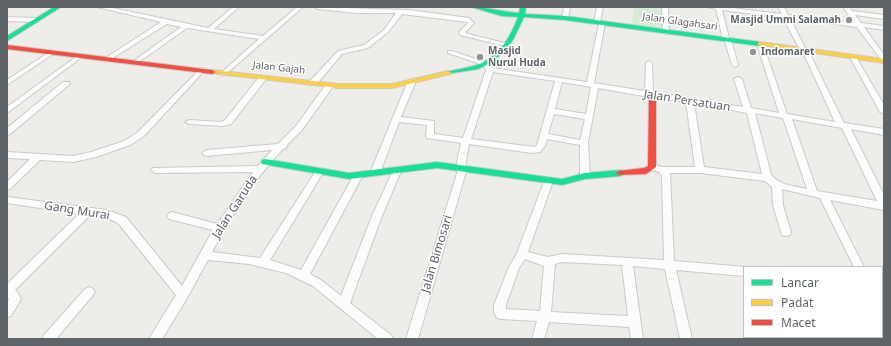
<!DOCTYPE html>
<style>
body{margin:0}
#map{position:relative;width:891px;height:346px;overflow:hidden;background:#efede9;font-family:"Noto Sans",sans-serif}
canvas{display:block}
.frame{position:absolute;inset:0;border:8px solid #5e6468;pointer-events:none}
.legend{position:absolute;left:743px;top:266px;width:140px;height:72px;box-sizing:border-box;background:#fff;border:1px solid #bfc1c3;margin:0;padding:5px 7px;list-style:none;font-size:12px;color:#5e6468}
.legend li{display:flex;align-items:center;gap:8px;height:20px}
.legend b{width:20px;border:1px solid #bfc1c3}
</style>
<div id="map">
<canvas width="891" height="346"></canvas>
<div class="frame"></div>
<ul class="legend">
<li><b style="height:5px;background:#16e098"></b>Lancar</li>
<li><b style="height:5px;background:#ffcf43"></b>Padat</li>
<li><b style="height:5px;background:#f24e42"></b>Macet</li>
</ul>
</div>
<script>
const c = document.querySelector('canvas').getContext('2d');
c.lineJoin = 'round';
function paint(path, color) {
  c.fillStyle = color;
  c.fill(path, 'evenodd');
}
function stroke(path, color, width, dash) {
  c.strokeStyle = color;
  c.lineWidth = width;
  c.lineCap = dash ? 'butt' : 'round';
  c.setLineDash(dash || []);
  c.stroke(path);
}
function label(font, color, halo, rows, align = 'center') {
  c.font = font + ' "Noto Sans",sans-serif';
  c.lineWidth = 3;
  c.setLineDash([]);
  c.textBaseline = 'middle';
  c.strokeStyle = halo;
  c.fillStyle = color;
  for (const [text, x, y, turn = 0] of rows) {
    c.save();
    c.translate(x, y);
    c.rotate((+turn || 0) * Math.PI / 180);
    c.textAlign = isNaN(turn) ? turn : align;
    if (halo) c.strokeText(text, 0, 0);
    c.fillText(text, 0, 0);
    c.restore();
  }
}
paint(new Path2D(`
 M 634,7 L 663,7 L 664,28 L 632,25 Z`), '#d8ecd3');
const street = new Path2D(`
 M 97,7 L 108,7 L 208,28 L 233,7 L 239,7 L 214,29 L 263,36 L 297,7 L 303,7 L 226,74 L 224,75 L 220,73 L 222,72 L 259,39 L 187,28 L 136,64 L 132,64 L 132,62 L 181,27 L 167,24 L 106,62 L 104,61 L 104,59 L 161,22 Z
 M 315,7 L 409,10 L 469,18 L 474,23 L 465,33 L 508,44 L 505,46 L 460,35 L 459,32 L 468,23 L 467,22 L 402,14 L 388,32 L 368,48 L 342,54 L 316,85 L 310,85 L 310,81 L 338,51 L 364,45 L 384,30 L 396,13 L 357,13 L 318,9 Z
 M 564,7 L 570,7 L 568,18 L 565,20 L 562,18 Z
 M 597,7 L 603,7 L 600,22 L 605,23 L 594,83 L 645,91 L 646,63 L 649,61 L 652,63 L 653,92 L 743,107 L 734,79 L 738,77 L 742,79 L 751,108 L 779,113 L 757,44 L 760,42 L 763,44 L 787,114 L 835,122 L 803,52 L 800,50 L 783,18 L 722,10 L 729,38 L 731,40 L 738,65 L 735,67 L 732,65 L 725,42 L 723,40 L 716,9 L 707,7 L 724,7 L 782,14 L 778,7 L 784,7 L 788,15 L 854,23 L 843,7 L 849,7 L 852,11 L 884,15 L 884,19 L 855,15 L 861,23 L 884,26 L 884,30 L 864,27 L 884,55 L 884,62 L 882,61 L 857,27 L 790,18 L 805,48 L 808,50 L 844,123 L 884,129 L 884,135 L 851,129 L 884,195 L 884,210 L 830,200 L 864,267 L 854,267 L 820,198 L 782,189 L 783,205 L 791,232 L 790,235 L 786,236 L 782,235 L 781,232 L 773,205 L 772,187 L 765,181 L 700,173 L 670,173 L 674,261 L 746,267 L 744,267 L 744,276 L 676,270 L 692,339 L 680,339 L 665,269 L 633,266 L 643,339 L 631,339 L 629,327 L 549,322 L 544,339 L 532,339 L 537,321 L 501,319 L 497,318 L 494,312 L 494,305 L 509,267 L 517,253 L 545,179 L 551,179 L 553,181 L 528,252 L 548,257 L 562,254 L 664,260 L 662,176 L 659,172 L 649,169 L 648,167 L 652,164 L 662,167 L 695,167 L 686,102 L 649,97 L 598,88 L 588,143 L 590,176 L 588,178 L 585,179 L 580,176 L 580,145 L 547,139 L 545,146 L 540,152 L 532,153 L 469,144 L 465,166 L 467,168 L 418,339 L 406,339 L 458,170 L 456,168 L 461,143 L 427,138 L 426,136 L 427,125 L 399,122 L 380,173 L 375,176 L 372,175 L 370,173 L 408,81 L 412,79 L 416,81 L 401,117 L 434,121 L 434,134 L 463,138 L 486,70 L 483,65 L 448,53 L 448,51 L 452,51 L 488,63 L 492,68 L 587,82 L 599,23 L 594,22 ZM 493,72 L 555,81 L 537,145 L 535,147 L 471,139 ZM 562,82 L 591,87 L 586,114 L 555,109 ZM 694,103 L 747,113 L 762,174 L 704,167 ZM 755,113 L 783,118 L 807,189 C 795,186 777,185 771,174 ZM 554,114 L 585,119 L 580,140 L 548,134 ZM 792,119 L 842,128 L 877,201 L 817,191 ZM 525,259 L 544,266 L 540,311 L 506,309 L 506,305 L 519,268 ZM 562,262 L 622,265 L 628,316 L 551,312 L 555,264 Z
 M 662,7 L 668,7 L 669,32 L 666,34 L 663,32 Z
 M 7,17 L 37,18 L 40,20 L 37,22 L 7,21 Z
 M 51,51 L 54,53 L 53,54 L 7,85 L 7,80 Z
 M 80,54 L 83,56 L 82,57 L 7,113 L 7,107 Z
 M 853,55 L 856,57 L 884,105 L 884,114 L 880,112 L 850,57 Z
 M 202,68 L 204,69 L 204,71 L 144,136 L 130,145 L 96,157 L 73,162 L 40,160 L 10,189 L 7,190 L 7,182 L 30,159 L 7,158 L 7,152 L 73,156 L 91,152 L 124,141 L 138,132 L 200,69 Z
 M 260,76 L 266,76 L 267,78 L 231,124 L 222,126 L 189,124 L 185,122 L 189,120 L 221,122 L 225,120 Z
 M 63,82 L 69,82 L 70,84 L 10,134 L 7,135 L 7,128 Z
 M 327,83 L 333,83 L 334,85 L 302,130 L 287,145 L 286,148 L 283,149 C 254,179 232,215 212,252 L 260,258 L 317,169 L 320,168 L 324,171 L 270,260 L 301,270 L 355,173 L 361,173 L 363,175 L 310,274 L 321,280 L 341,296 L 372,216 L 393,171 L 397,168 L 400,169 L 401,171 L 382,216 L 350,303 L 391,335 L 393,339 L 378,339 L 313,286 L 286,273 L 249,264 L 208,260 L 187,298 L 162,339 L 149,339 L 176,295 L 118,223 L 106,217 L 90,215 L 15,290 L 18,293 L 21,299 L 11,316 L 7,317 L 7,302 L 9,299 L 7,297 L 7,284 L 79,214 L 7,203 L 7,197 L 107,210 L 126,217 L 182,286 L 213,230 L 169,219 L 167,216 L 169,213 L 172,212 L 217,224 L 253,172 L 155,173 L 151,170 L 152,168 L 258,166 L 272,150 L 206,156 L 202,153 L 206,150 L 278,144 L 296,126 Z
 M 882,278 L 884,278 L 884,288 L 882,288 Z
 M 89,287 L 93,289 L 95,292 L 93,295 L 56,339 L 42,339 L 44,335 L 85,289 Z
 M 792,337 L 804,337 L 805,339 L 793,339 Z`);
const fast = new Path2D(`
 M 54,7 L 61,7 L 7,41 L 7,36 Z
 M 471,7 C 487,7 503,12 519,13 L 520,7 L 526,7 L 525,14 L 565,16 L 760,42 L 763,44 L 760,46 L 565,20 L 524,17 L 513,40 L 506,49 L 493,62 L 478,69 L 446,74 L 446,72 C 458,69 471,68 482,63 C 500,55 512,34 518,17 L 502,16 Z
 M 265,159 L 349,173 L 437,162 L 562,179 L 585,173 L 621,170 L 626,173 L 621,176 L 585,179 L 562,185 L 437,168 L 349,179 L 262,164 L 261,162 L 262,160 Z`);
const slow = new Path2D(`
 M 760,42 L 884,59 L 884,63 L 758,45 L 758,43 Z
 M 212,70 L 339,84 L 392,84 L 448,71 L 452,73 L 450,74 L 392,88 L 339,88 L 210,73 L 208,72 Z`);
const jam = new Path2D(`
 M 7,45 L 212,70 L 216,72 L 212,74 L 7,49 Z
 M 649,93 L 655,93 L 656,95 L 656,167 L 646,174 L 618,175 L 616,173 L 618,171 L 644,168 L 648,166 Z`);
stroke(street, '#cacaca', 2);
stroke(fast, '#cacaca', 2);
stroke(slow, '#cacaca', 2);
stroke(jam, '#cacaca', 2);
paint(street, '#fdfcfc');
paint(fast, '#16e098');
paint(slow, '#ffcf43');
paint(jam, '#f24e42');
for (const [x, y, r, color] of [
 [849,20,4,"#919495"],
 [753,52,4,"#919495"],
 [480,57,4,"#919495"]
]) {
  const dot = new Path2D();
  dot.arc(x, y, r, 0, 2 * Math.PI);
  c.fillStyle = color;
  c.fill(dot);
  stroke(dot, '#fff', 1.5);
}
label('bold 10px', '#5e6468', '#fff', [
 ["Masjid Ummi Salamah",841,20,"right"],
 ["Masjid",488,51],
 ["Nurul Huda",488,63],
 ["Indomaret",761,52]
], 'left');
label('10px', '#5e6468', '#fff', [
 ["Jalan Glagahsari",680,22,8],
 ["Jalan Gajah",279,68,6]
]);
label('12px', '#5e6468', '#fff', [
 ["Jalan Persatuan",687,101,9],
 ["Jalan Garuda",235,207,-57],
 ["Gang Murai",77,211,9],
 ["Jalan Bimosari",437,254,-73]
]);
</script>
